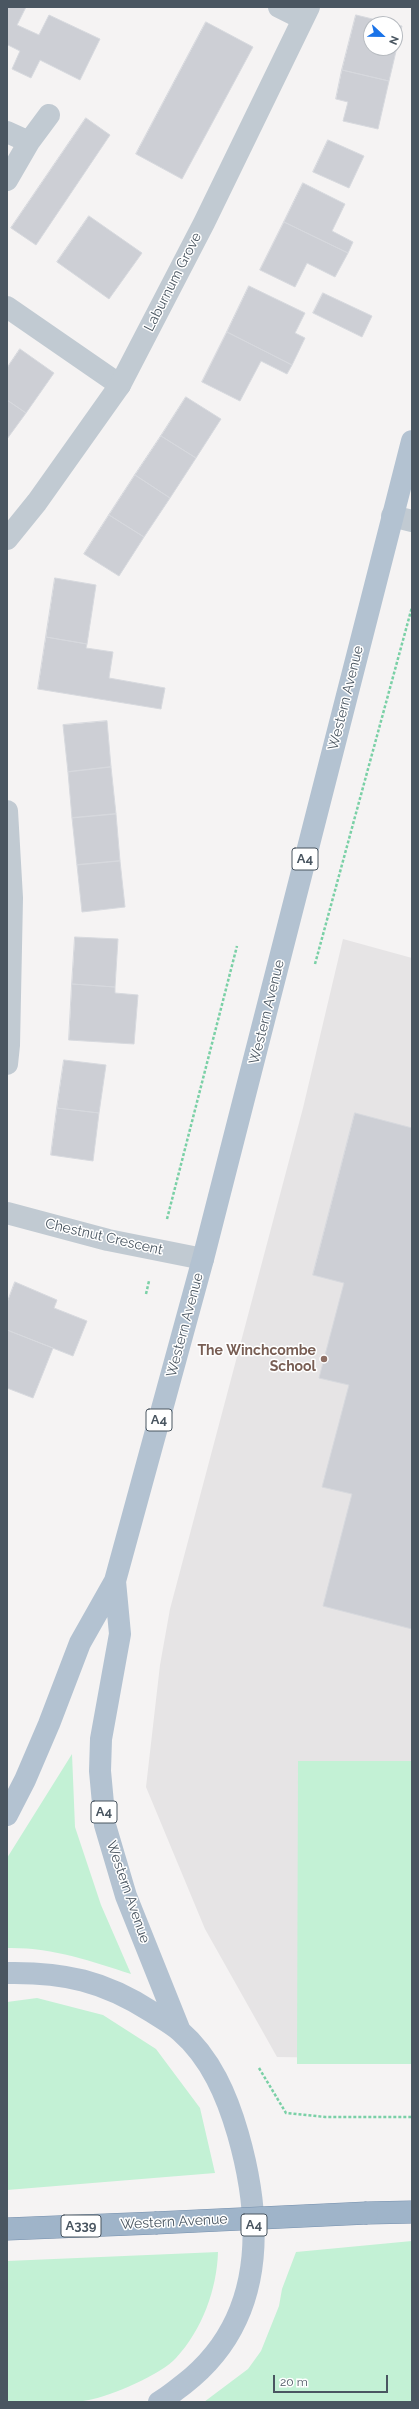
<!DOCTYPE html>
<style>
body{margin:0}
#map{position:relative;width:419px;height:2409px;overflow:hidden;background:#f5f3f3;font-family:Raleway,sans-serif}
canvas{display:block}
.frame{position:absolute;inset:0;border:8px solid #4a5661;pointer-events:none}
.north{position:absolute;left:363px;top:16px;width:40px;height:40px;box-sizing:border-box;background:#fff;border:1px solid #b7bbc0;border-radius:50%;rotate:112deg;font-size:11px;font-weight:700;line-height:16px;text-align:center;color:#4a5661}
.north::after{content:'';display:block;margin:auto;width:14px;height:18px;background:#1a73e8;clip-path:polygon(50% 0,100% 100%,50% 72%,0 100%)}
.scale{position:absolute;left:273px;top:2375px;width:115px;height:18px;box-sizing:border-box;border:2px solid #4a5661;border-top:0;padding-left:5px;font-size:12px;line-height:14px;white-space:nowrap;color:#4a5661;-webkit-text-stroke:3px #fff;paint-order:stroke}
</style>
<div id="map">
<canvas width="419" height="2409"></canvas>
<div class="frame"></div>
<div class="north">N</div>
<div class="scale">20 m</div>
</div>
<script>
const c = document.querySelector('canvas').getContext('2d');
c.lineJoin = 'round';
function paint(path, color) {
  c.fillStyle = color;
  c.fill(path, 'evenodd');
}
function stroke(path, color, width, dash) {
  c.strokeStyle = color;
  c.lineWidth = width;
  c.lineCap = dash ? 'butt' : 'round';
  c.setLineDash(dash || []);
  c.stroke(path);
}
function label(font, color, halo, rows, align = 'center') {
  c.font = font + ' Raleway,sans-serif';
  c.lineWidth = 3;
  c.setLineDash([]);
  c.textBaseline = 'middle';
  c.strokeStyle = halo;
  c.fillStyle = color;
  for (const [text, x, y, turn = 0] of rows) {
    c.save();
    c.translate(x, y);
    c.rotate((+turn || 0) * Math.PI / 180);
    c.textAlign = isNaN(turn) ? turn : align;
    if (halo) c.strokeText(text, 0, 0);
    c.fillText(text, 0, 0);
    c.restore();
  }
}
paint(new Path2D(`
 M 343,939 L 412,958 L 412,2059 L 277,2057 L 205,1929 L 146,1787 L 160,1665 L 170,1609 L 303,1108 Z`), '#e6e4e5');
paint(new Path2D(`
 M 72,1754 L 75,1827 L 101,1905 L 131,1974 C 91,1961 51,1947 7,1948 L 7,1858 Z
 M 298,1761 L 412,1761 L 412,2064 L 297,2064 Z
 M 37,1998 L 103,2015 L 156,2049 L 200,2108 L 215,2173 L 7,2190 L 7,2002 Z
 M 412,2241 L 412,2402 L 204,2402 L 248,2369 L 261,2351 L 279,2306 L 282,2289 L 296,2252 Z
 M 218,2252 C 217,2289 202,2330 176,2358 C 162,2374 111,2396 89,2400 C 63,2405 34,2402 7,2402 L 7,2261 Z`), '#c3f1d5');
const building = new Path2D(`
 M 7,7 L 26,7 L 17,25 L 39,35 L 49,15 L 100,39 L 80,80 L 40,60 L 31,78 L 12,69 L 20,51 L 8,45 L 7,46 Z
 M 356,15 L 393,24 L 371,24 L 371,48 L 395,48 L 395,25 L 402,26 L 389,81 L 342,70 Z
 M 206,22 L 253,47 L 182,179 L 136,154 Z
 M 342,70 L 389,81 L 378,129 L 343,121 L 348,102 L 336,99 Z
 M 86,118 L 110,135 L 36,245 L 11,228 Z
 M 328,140 L 364,156 L 349,188 L 313,172 Z
 M 303,183 L 345,204 L 332,231 L 353,242 L 348,253 L 284,222 Z
 M 89,216 L 142,253 L 109,299 L 57,262 Z
 M 284,222 L 348,253 L 335,277 L 307,263 L 295,287 L 260,270 Z
 M 249,286 L 305,313 L 295,333 L 305,338 L 292,365 L 227,332 Z
 M 323,293 L 372,316 L 362,337 L 313,313 Z
 M 227,332 L 292,365 L 287,374 L 261,361 L 240,401 L 202,382 Z
 M 20,349 L 54,373 L 26,413 L 7,400 L 7,368 Z
 M 186,397 L 221,419 L 196,458 L 161,436 Z
 M 7,400 L 26,413 L 7,439 Z
 M 161,436 L 196,458 L 170,498 L 135,475 Z
 M 135,475 L 170,498 L 144,537 L 109,515 Z
 M 109,515 L 144,537 L 119,576 L 84,554 Z
 M 55,578 L 96,585 L 87,644 L 46,637 Z
 M 46,637 L 87,644 L 86,648 L 113,652 L 109,678 L 165,688 L 161,709 L 38,689 Z
 M 107,721 L 111,767 L 68,772 L 63,725 Z
 M 111,767 L 116,814 L 72,818 L 68,772 Z
 M 116,814 L 120,861 L 77,865 L 72,818 Z
 M 120,861 L 125,907 L 82,912 L 77,865 Z
 M 75,937 L 118,939 L 115,987 L 72,984 Z
 M 72,984 L 115,987 L 115,993 L 138,995 L 134,1044 L 69,1040 Z
 M 64,1060 L 106,1065 L 99,1113 L 57,1108 Z
 M 57,1108 L 99,1113 L 93,1161 L 51,1155 Z
 M 355,1113 L 412,1128 L 412,1629 L 323,1606 L 352,1494 L 322,1487 L 349,1385 L 319,1378 L 344,1283 L 313,1275 Z
 M 15,1282 L 57,1300 L 54,1308 L 87,1321 L 73,1356 L 7,1330 L 7,1303 Z
 M 7,1330 L 53,1348 L 33,1398 L 7,1388 Z`);
paint(building, '#cdcfd5');
stroke(building, '#d7d9de', 1);
const trunk = new Path2D(`
 M 367,2213 L 412,2212
 M 7,2229 L 155,2223`);
stroke(trunk, '#7690ad', 23);
stroke(new Path2D(`
 M 315,964 L 412,607
 M 167,1219 L 237,946
 M 146,1294 L 149,1281
 M 259,2068 L 286,2113 L 325,2117 L 412,2117`), '#7ad0a6', 2.5, [3, 2]);
stroke(new Path2D(`
 M 7,307 L 120,385`), '#c1cad2', 22);
stroke(new Path2D(`
 M 279,7 L 303,19
 M 7,132 L 29,142
 M 7,180 L 29,142 L 49,115
 M 392,516 L 412,521
 M 7,539 L 37,502 L 120,385 L 204,223 L 309,7
 M 7,811 L 12,898 L 9,1045 L 7,1064
 M 7,1213 L 108,1240 L 203,1259`), '#c1cad2', 22);
stroke(new Path2D(`
 M 115,1581 L 120,1634 L 101,1739 L 100,1771 L 105,1825 L 126,1896 L 180,2031
 M 7,1815 L 25,1780 L 49,1724 L 80,1643 L 115,1581 L 203,1259 L 412,441
 M 7,1973 C 64,1972 104,1981 152,2012 C 161,2018 172,2024 180,2031 C 211,2058 227,2096 238,2134 C 264,2225 265,2321 184,2384 C 176,2390 168,2397 159,2402`), '#b3c2d1', 22);
stroke(trunk, '#9fb4c9', 22);
const trunkBridge = new Path2D(`
 M 155,2223 L 367,2213`);
stroke(trunkBridge, '#7690ad', 23, []);
stroke(trunkBridge, '#9fb4c9', 22);
for (const [x, y, r, color] of [
 [324,1359,4,"#8d6e63"]
]) {
  const dot = new Path2D();
  dot.arc(x, y, r, 0, 2 * Math.PI);
  c.fillStyle = color;
  c.fill(dot);
  stroke(dot, '#fff', 1.5);
}
for (const [x, y, w] of [
 [305,859,26],
 [159,1420,26],
 [104,1812,26],
 [254,2225,26],
 [81,2226,40]
]) {
  const box = new Path2D();
  box.roundRect(x - w / 2, y - 11, w, 22, 3);
  c.fillStyle = '#fff';
  c.fill(box);
  stroke(box, '#4a5661', 1);
}
label('bold 13px', '#4a5661', null, [
 ["A4",305,859],
 ["A4",159,1420],
 ["A4",104,1812],
 ["A4",254,2225],
 ["A339",81,2226]
]);
label('14px', '#4a5661', '#fff', [
 ["Laburnum Grove",173,282,-63],
 ["Western Avenue",346,698,-76],
 ["Western Avenue",267,1012,-76],
 ["Chestnut Crescent",104,1237,13],
 ["Western Avenue",185,1325,-75],
 ["Western Avenue",128,1892,71],
 ["Western Avenue",174,2222,-3]
]);
label('bold 14px', '#785e54', '#fff', [
 ["The Winchcombe",316,1351],
 ["School",316,1367]
], 'right');
</script>
